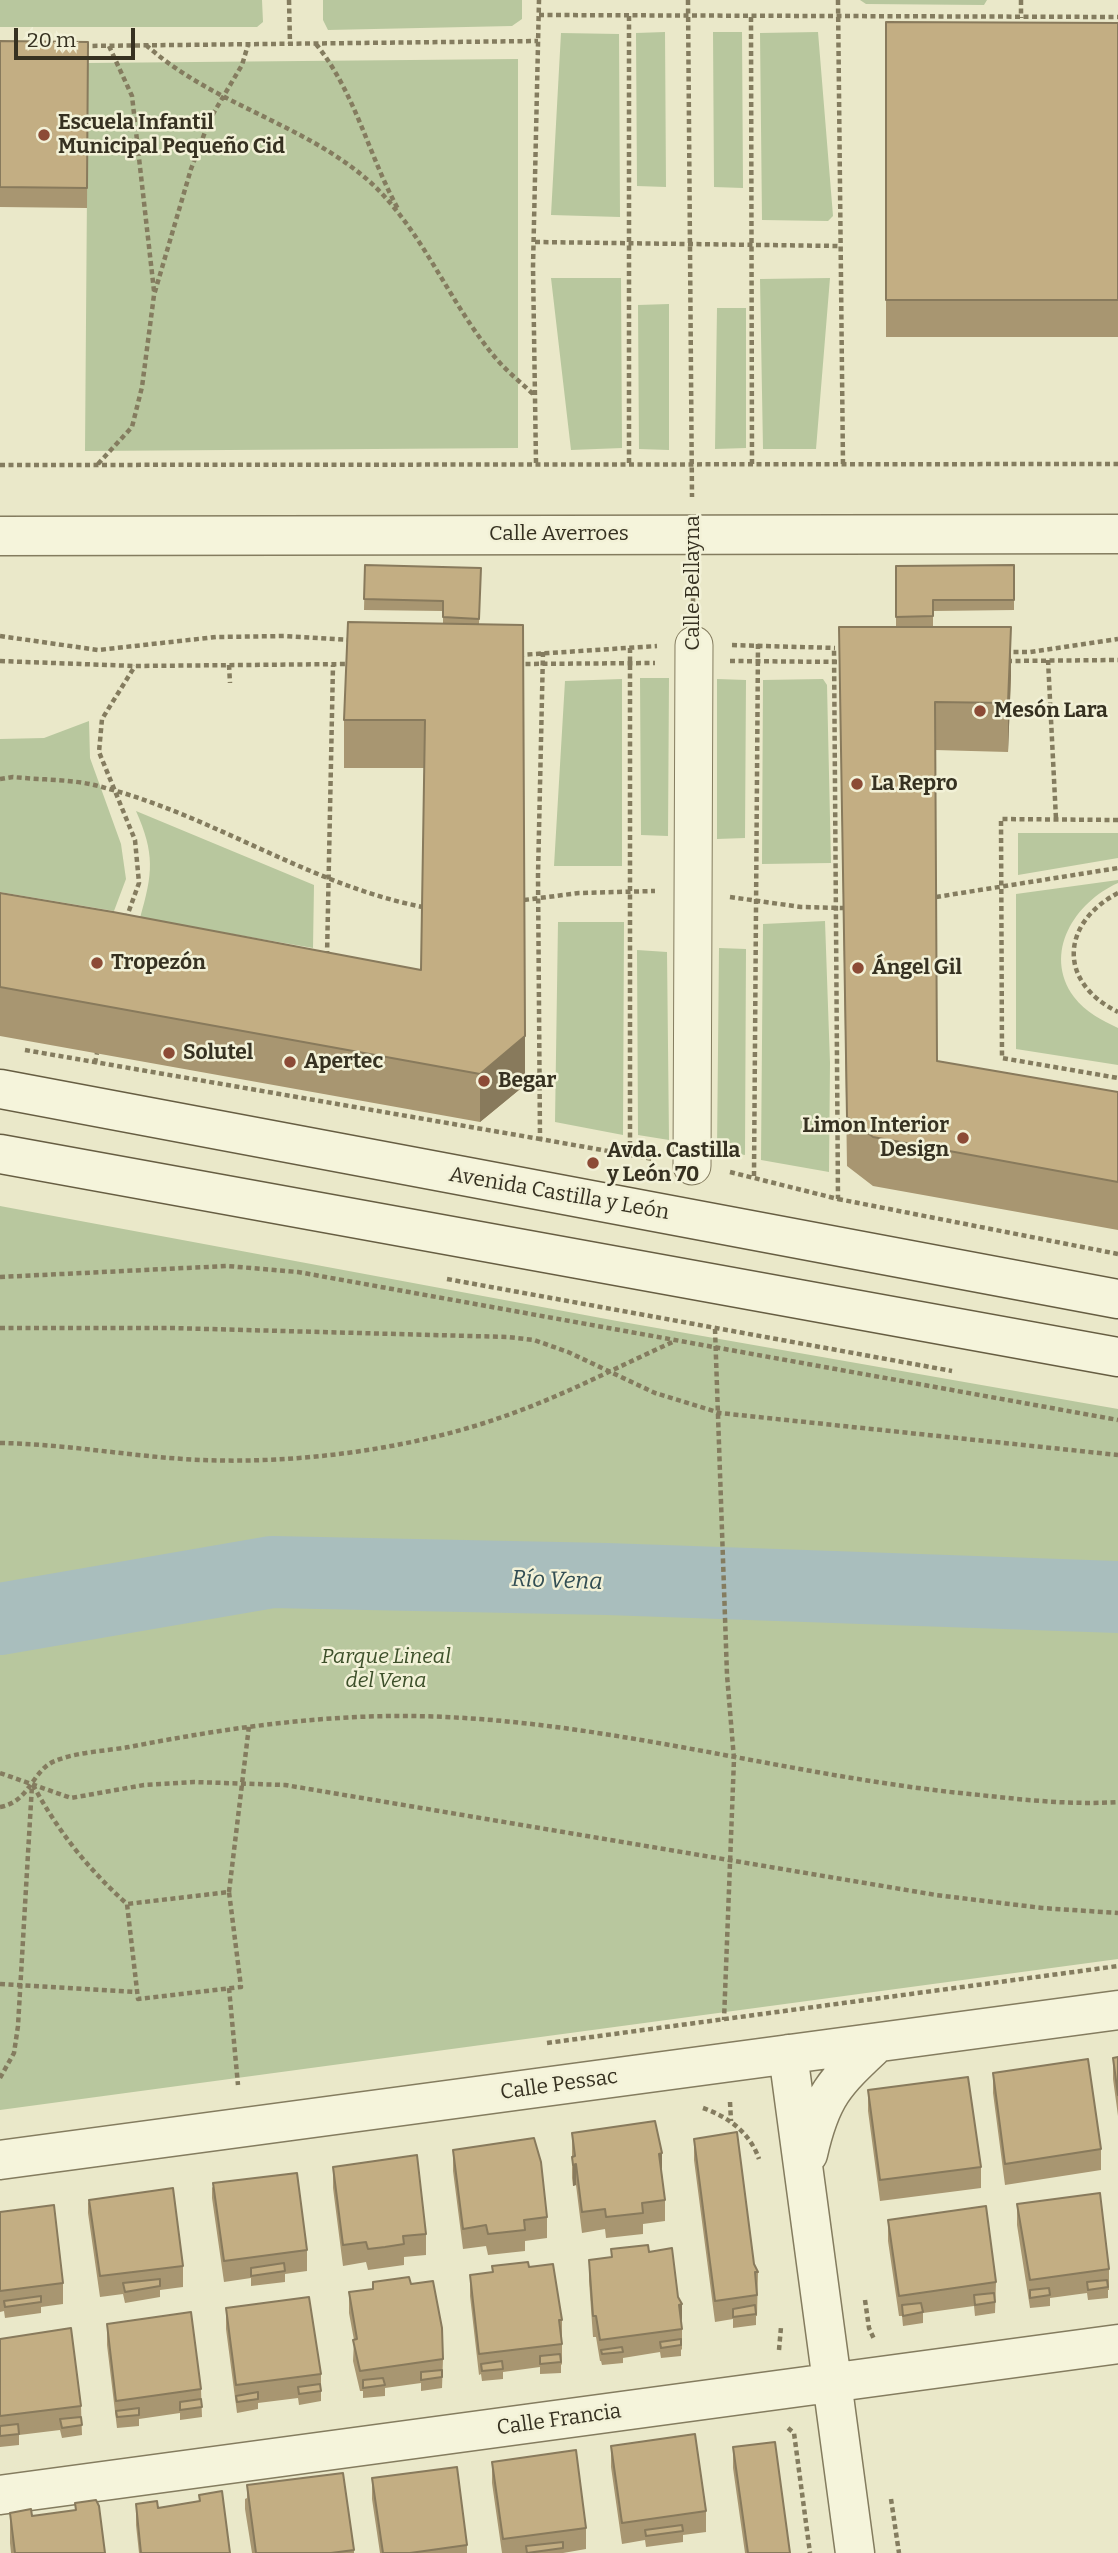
<!DOCTYPE html>
<meta charset="utf-8">
<style>
body{margin:0}
#map{position:relative;width:1118px;height:2553px;overflow:hidden;background:#eae8c9;font-family:Bitter,serif}
canvas{display:block}
.scale{position:absolute;left:14px;top:28px;width:121px;height:32px;box-sizing:border-box;border:4px solid #363121;border-top:0;padding-left:9px;font-size:21px;line-height:24px;white-space:nowrap;color:#363121;-webkit-text-stroke:5px #f2f1d7;paint-order:stroke}
</style>
<div id="map">
<canvas width="1118" height="2553"></canvas>
<div class="scale">20 m</div>
</div>
<script>
const c = document.querySelector('canvas').getContext('2d');
c.lineJoin = 'round';
function paint(path, color) {
  c.fillStyle = color;
  c.fill(path, 'evenodd');
}
function stroke(path, color, width, dash) {
  c.strokeStyle = color;
  c.lineWidth = width;
  c.lineCap = dash ? 'butt' : 'round';
  c.setLineDash(dash || []);
  c.stroke(path);
}
function label(font, color, halo, rows, align = 'center') {
  c.font = font + ' Bitter,serif';
  c.lineWidth = 5;
  c.setLineDash([]);
  c.textBaseline = 'middle';
  c.strokeStyle = halo;
  c.fillStyle = color;
  for (const [text, x, y, turn = 0] of rows) {
    c.save();
    c.translate(x, y);
    c.rotate((+turn || 0) * Math.PI / 180);
    c.textAlign = isNaN(turn) ? turn : align;
    if (halo) c.strokeText(text, 0, 0);
    c.fillText(text, 0, 0);
    c.restore();
  }
}
paint(new Path2D(`
 M 0,0 L 262,0 L 263,22 L 257,27 L 0,27 Z
 M 323,0 L 522,0 L 522,19 L 512,26 L 328,30 L 323,20 Z
 M 860,0 L 987,0 L 984,5 L 866,4 Z
 M 665,32 L 666,187 L 637,186 L 636,33 Z
 M 713,32 L 742,32 L 743,188 L 714,187 Z
 M 818,32 L 833,216 L 828,221 L 762,220 L 760,33 Z
 M 561,33 L 619,34 L 620,217 L 551,215 Z
 M 518,59 L 518,448 L 85,451 L 88,63 Z
 M 551,278 L 621,278 L 622,448 L 571,450 Z
 M 830,278 L 816,449 L 763,449 L 760,279 Z
 M 669,304 L 669,450 L 639,449 L 638,305 Z
 M 717,308 L 746,308 L 746,448 L 715,449 Z
 M 640,678 L 669,678 L 668,836 L 641,835 Z
 M 622,679 L 622,866 L 554,866 L 565,681 Z
 M 717,679 L 746,680 L 745,838 L 717,839 Z
 M 823,679 L 827,685 L 831,863 L 762,864 L 763,680 Z
 M 89,721 L 90,758 L 121,844 L 126,879 L 114,911 L 0,892 L 0,739 L 44,738 Z
 M 136,811 L 314,885 L 313,948 L 140,918 C 153,873 155,854 136,811 Z
 M 1018,833 L 1118,833 L 1118,858 L 1018,875 Z
 M 1118,880 L 1118,883 C 1075,902 1042,953 1074,997 C 1085,1012 1102,1020 1118,1028 L 1118,1065 L 1016,1049 L 1016,894 Z
 M 825,921 L 830,1063 L 829,1172 L 761,1160 L 763,924 Z
 M 558,922 L 624,922 L 623,1135 L 555,1122 Z
 M 719,948 L 746,949 L 745,1155 L 717,1151 Z
 M 637,950 L 667,952 L 669,1140 L 638,1135 Z
 M 0,1206 L 617,1321 L 1118,1409 L 1118,1959 L 0,2110 Z`), '#b8c79e');
stroke(new Path2D(`
 M 0,1619 L 272,1572 L 607,1579 L 1118,1597`), '#a9bebd', 72);
const pedestrian = new Path2D(`
 M 692,1166 L 694,645`);
const minor = new Path2D(`
 M 0,536 L 1118,534
 M 788,2054 L 855,2553
 M 808,2154 C 821,2096 834,2083 877,2043
 M 0,2160 L 1118,2010
 M 0,2495 L 1118,2344`);
const secondary = new Path2D(`
 M 0,1089 L 1118,1299
 M 0,1154 L 1118,1357`);
stroke(pedestrian, '#847c5f', 39);
stroke(minor, '#847c5f', 41);
stroke(secondary, '#665d42', 41);
stroke(new Path2D(`
 M 289,0 L 290,44
 M 688,0 L 692,497
 M 838,0 L 843,465
 M 1021,0 L 1021,18
 M 539,15 L 1118,17
 M 629,16 L 629,464
 M 751,17 L 752,465
 M 316,44 C 356,94 368,154 398,209
 M 146,45 C 213,105 303,123 369,181 C 425,232 450,307 500,363 C 511,375 524,385 535,396
 M 84,46 L 538,41
 M 109,46 L 132,96 L 154,291
 M 535,242 L 840,246
 M 536,463 L 533,267 L 539,0
 M 98,464 L 132,427 L 142,387 L 154,295 L 191,169 L 210,119 L 242,65 L 248,45
 M 0,465 L 1118,464
 M 693,572 L 693,609
 M 0,636 L 98,650 L 216,637 L 285,636 L 353,640
 M 732,645 L 835,648
 M 630,648 L 630,1154
 M 543,652 L 538,875 L 540,1139 L 653,1159
 M 1005,652 L 1030,652 L 1118,639
 M 519,655 L 657,646
 M 1048,660 L 1056,819
 M 0,661 L 135,666 L 351,664
 M 730,661 L 844,662
 M 1007,661 L 1118,660
 M 517,664 L 655,663
 M 229,665 L 230,683
 M 0,779 L 13,777 C 41,780 72,779 98,786 C 211,814 309,885 423,907
 M 1118,820 L 1001,819 L 1002,1058 L 1118,1078
 M 1118,893 C 1061,923 1057,982 1118,1012
 M 730,897 L 801,907 L 843,908
 M 936,897 L 1118,868
 M 524,900 L 579,893 L 655,891
 M 126,919 L 139,883 L 135,840 L 99,752 L 102,719 L 135,666
 M 327,956 L 333,665
 M 25,1050 L 540,1139
 M 95,1063 L 97,1053
 M 730,1172 L 838,1199 L 834,648
 M 754,1176 L 758,644
 M 838,1199 L 1118,1254
 M 0,1277 L 227,1266 L 298,1272 L 1118,1420
 M 447,1279 L 952,1371
 M 0,1328 L 171,1328 L 508,1337 L 534,1340 L 568,1352 L 655,1393 L 720,1413 L 1118,1455
 M 715,1329 L 727,1675 L 734,1759 L 724,2020
 M 0,1443 C 68,1444 133,1457 201,1460 C 298,1464 413,1449 505,1416 C 563,1396 619,1366 675,1341
 M 0,1773 L 71,1798 L 144,1785 L 194,1782 L 285,1785 L 936,1895 L 1042,1908 L 1118,1913
 M 33,1785 C 58,1831 87,1868 127,1904 L 138,1999 L 241,1987 L 229,1892 L 127,1904
 M 0,1807 C 30,1802 32,1770 55,1761 C 76,1752 106,1751 129,1747 C 216,1730 303,1717 392,1716 C 590,1714 783,1777 980,1795 C 1025,1800 1072,1805 1118,1802
 M 229,1892 L 249,1726
 M 0,1984 L 137,1992
 M 229,1988 L 238,2085
 M 547,2043 L 1118,1966
 M 0,2078 L 14,2053 L 18,2026 L 32,1785
 M 730,2102 L 731,2121
 M 703,2108 C 729,2117 750,2133 759,2159
 M 865,2300 L 869,2328 L 874,2339
 M 779,2350 L 781,2327
 M 788,2428 L 794,2433 L 810,2553
 M 891,2499 L 899,2553`), '#847c5f', 4.5, [5, 3.5]);
stroke(pedestrian, '#f5f4db', 37);
stroke(minor, '#f5f4db', 38);
stroke(secondary, '#f5f4db', 38);
paint(new Path2D(`
 M 886,22 L 1118,23 L 1118,337 L 886,337 Z
 M 0,41 L 88,42 L 87,208 L 0,207 Z
 M 365,565 L 481,568 L 479,624 L 525,1085 L 480,1122 L 0,1036 L 0,893 L 421,970 L 424,768 L 344,768 L 344,720 L 443,624 L 443,611 L 364,610 Z
 M 1014,565 L 1014,610 L 933,611 L 933,627 L 1011,675 L 1008,752 L 935,750 L 937,1061 L 1118,1092 L 1118,1230 L 873,1186 L 847,1166 L 839,627 L 896,627 L 896,566 Z
 M 1118,2057 L 1118,2116 L 1113,2079 L 1113,2058 Z
 M 993,2073 L 1101,2149 L 1101,2170 L 1005,2185 L 993,2093 Z
 M 868,2090 L 981,2167 L 981,2188 L 880,2201 L 868,2111 Z
 M 572,2133 L 662,2174 L 665,2200 L 665,2221 L 643,2224 L 643,2234 L 606,2238 L 605,2229 L 582,2233 L 576,2185 L 573,2186 L 572,2178 Z
 M 694,2139 L 758,2272 L 757,2316 L 756,2316 L 756,2325 L 733,2328 L 733,2319 L 715,2322 L 694,2160 Z
 M 453,2150 L 547,2217 L 547,2238 L 525,2241 L 525,2251 L 488,2255 L 486,2246 L 463,2249 L 453,2171 Z
 M 333,2167 L 426,2234 L 426,2255 L 404,2257 L 404,2265 L 368,2270 L 366,2262 L 343,2266 L 333,2188 Z
 M 212,2187 L 307,2250 L 307,2271 L 285,2274 L 285,2282 L 251,2286 L 251,2278 L 224,2282 L 212,2198 Z
 M 88,2202 L 183,2266 L 183,2287 L 160,2290 L 160,2297 L 125,2303 L 123,2294 L 100,2297 L 88,2213 Z
 M 1017,2204 L 1109,2269 L 1109,2290 L 1108,2290 L 1108,2298 L 1088,2300 L 1087,2293 L 1050,2298 L 1050,2306 L 1030,2308 L 1017,2225 Z
 M 0,2212 L 63,2283 L 63,2304 L 41,2307 L 41,2313 L 5,2318 L 4,2311 L 0,2312 Z
 M 888,2220 L 996,2282 L 995,2313 L 975,2316 L 974,2306 L 923,2313 L 923,2323 L 903,2326 L 902,2316 L 899,2316 L 888,2241 Z
 M 649,2252 L 682,2325 L 682,2349 L 681,2350 L 681,2356 L 661,2358 L 660,2352 L 623,2358 L 623,2363 L 602,2365 L 601,2361 L 600,2361 L 596,2337 L 593,2337 L 589,2281 L 589,2260 Z
 M 492,2266 L 529,2267 L 562,2320 L 562,2364 L 561,2365 L 561,2373 L 540,2374 L 540,2367 L 503,2372 L 503,2379 L 482,2381 L 481,2374 L 479,2375 L 470,2296 L 470,2275 L 492,2272 Z
 M 411,2284 L 443,2359 L 442,2388 L 421,2391 L 421,2383 L 385,2388 L 385,2396 L 363,2398 L 363,2391 L 360,2391 L 353,2361 L 354,2340 L 349,2313 L 349,2292 Z
 M 226,2308 L 321,2374 L 321,2401 L 299,2405 L 298,2398 L 258,2403 L 258,2409 L 237,2413 L 226,2329 Z
 M 107,2324 L 201,2389 L 202,2417 L 180,2420 L 180,2413 L 139,2419 L 139,2426 L 117,2428 L 107,2345 Z
 M 0,2339 L 81,2406 L 82,2435 L 62,2438 L 60,2430 L 19,2435 L 19,2445 L 0,2447 Z
 M 611,2446 L 706,2511 L 706,2532 L 683,2535 L 683,2542 L 646,2547 L 645,2540 L 622,2544 L 611,2467 Z
 M 733,2447 L 790,2553 L 745,2553 L 733,2468 Z
 M 492,2462 L 586,2528 L 586,2549 L 563,2553 L 502,2553 L 492,2483 Z
 M 372,2478 L 467,2545 L 467,2553 L 380,2553 L 372,2499 Z
 M 247,2485 L 354,2550 L 354,2553 L 252,2553 L 245,2509 L 245,2499 L 247,2498 Z
 M 199,2495 L 230,2553 L 139,2553 L 136,2525 L 136,2504 L 158,2508 L 199,2502 Z
 M 75,2503 L 105,2553 L 11,2553 L 10,2543 L 10,2513 L 32,2516 L 75,2510 Z`), '#a89671');
paint(new Path2D(`
 M 1011,627 L 1011,675 L 1008,752 L 1008,703 Z
 M 525,1036 L 525,1085 L 480,1122 L 480,1074 Z
 M 662,2153 L 662,2174 L 659,2154 Z
 M 576,2164 L 576,2185 L 573,2186 L 573,2165 Z
 M 682,2304 L 682,2325 L 679,2305 Z`), '#887a5c');
const building = new Path2D(`
 M 886,22 L 1118,23 L 1118,300 L 886,300 Z
 M 0,41 L 88,42 L 87,188 L 0,187 Z
 M 365,565 L 481,568 L 479,619 L 443,617 L 443,601 L 364,599 Z
 M 1014,565 L 1014,600 L 933,600 L 933,616 L 896,617 L 896,566 Z
 M 348,622 L 523,625 L 525,1036 L 480,1074 L 0,987 L 0,893 L 113,912 L 421,970 L 425,720 L 344,720 Z
 M 839,627 L 1011,627 L 1008,703 L 935,702 L 937,1061 L 1118,1092 L 1118,1182 L 873,1137 L 847,1117 Z
 M 1118,2057 L 1118,2095 L 1113,2058 Z
 M 1088,2059 L 1101,2149 L 1005,2164 L 993,2073 Z
 M 968,2077 L 981,2167 L 880,2180 L 868,2090 Z
 M 655,2121 L 662,2153 L 659,2154 L 665,2200 L 642,2203 L 643,2213 L 606,2217 L 605,2209 L 582,2212 L 576,2164 L 573,2165 L 572,2157 L 575,2156 L 572,2133 Z
 M 737,2132 L 754,2264 L 758,2272 L 755,2272 L 757,2295 L 715,2301 L 694,2139 Z
 M 534,2138 L 541,2162 L 547,2217 L 524,2220 L 525,2230 L 488,2234 L 486,2225 L 463,2229 L 453,2150 Z
 M 417,2155 L 426,2234 L 403,2236 L 404,2244 L 385,2247 L 368,2249 L 366,2242 L 343,2245 L 333,2167 Z
 M 297,2173 L 307,2250 L 224,2261 L 213,2183 Z
 M 173,2188 L 183,2266 L 100,2276 L 89,2200 Z
 M 1100,2193 L 1109,2269 L 1030,2280 L 1017,2204 Z
 M 54,2205 L 63,2283 L 0,2291 L 0,2212 Z
 M 986,2206 L 996,2282 L 899,2296 L 888,2220 Z
 M 648,2245 L 649,2252 L 672,2248 L 678,2297 L 682,2304 L 679,2305 L 682,2329 L 600,2340 L 596,2316 L 593,2316 L 589,2260 L 612,2257 L 611,2249 Z
 M 528,2262 L 529,2267 L 553,2264 L 562,2320 L 559,2320 L 562,2344 L 479,2354 L 470,2275 L 493,2272 L 492,2266 Z
 M 284,2263 L 285,2271 L 251,2276 L 251,2268 Z
 M 409,2277 L 411,2284 L 433,2281 L 442,2328 L 443,2359 L 360,2371 L 353,2340 L 357,2339 L 349,2292 L 373,2289 L 373,2282 Z
 M 160,2279 L 160,2286 L 125,2292 L 123,2283 Z
 M 1107,2280 L 1108,2287 L 1088,2290 L 1087,2282 Z
 M 1049,2288 L 1050,2295 L 1030,2298 L 1030,2290 Z
 M 994,2293 L 995,2302 L 975,2305 L 974,2295 Z
 M 41,2296 L 41,2302 L 5,2307 L 4,2301 Z
 M 309,2297 L 321,2374 L 236,2385 L 226,2308 Z
 M 921,2303 L 923,2312 L 903,2316 L 902,2305 Z
 M 755,2305 L 756,2314 L 733,2317 L 733,2309 Z
 M 191,2312 L 201,2389 L 116,2401 L 107,2324 Z
 M 71,2328 L 81,2406 L 0,2416 L 0,2339 Z
 M 681,2339 L 681,2345 L 661,2348 L 660,2342 Z
 M 622,2347 L 623,2352 L 602,2354 L 601,2350 Z
 M 560,2354 L 561,2362 L 540,2364 L 540,2356 Z
 M 502,2361 L 503,2369 L 482,2371 L 481,2364 Z
 M 442,2370 L 442,2377 L 421,2380 L 421,2372 Z
 M 383,2378 L 385,2385 L 363,2388 L 363,2380 Z
 M 320,2384 L 321,2391 L 299,2394 L 298,2387 Z
 M 258,2392 L 258,2399 L 237,2402 L 236,2396 Z
 M 201,2399 L 202,2407 L 180,2410 L 180,2402 Z
 M 139,2408 L 139,2415 L 117,2417 L 116,2411 Z
 M 81,2417 L 82,2425 L 62,2428 L 60,2419 Z
 M 18,2424 L 19,2434 L 0,2436 L 0,2426 Z
 M 695,2434 L 706,2511 L 622,2523 L 611,2446 Z
 M 775,2442 L 790,2553 L 748,2553 L 733,2447 Z
 M 576,2450 L 586,2528 L 503,2539 L 492,2462 Z
 M 457,2467 L 467,2545 L 410,2553 L 383,2553 L 372,2478 Z
 M 343,2473 L 354,2550 L 331,2553 L 256,2553 L 247,2485 Z
 M 222,2491 L 230,2553 L 141,2553 L 136,2504 L 157,2501 L 158,2508 L 200,2501 L 199,2495 Z
 M 96,2500 L 99,2506 L 105,2553 L 15,2553 L 10,2513 L 31,2509 L 32,2516 L 76,2510 L 75,2503 Z
 M 682,2525 L 683,2531 L 646,2536 L 645,2530 Z
 M 563,2542 L 563,2548 L 527,2553 L 526,2546 Z`);
paint(building, '#c3ae83');
stroke(building, '#887a5c', 2);
for (const [x, y, r, color] of [
 [44,135,7,"#8c4b36"],
 [980,711,7,"#8c4b36"],
 [857,784,7,"#8c4b36"],
 [97,963,7,"#8c4b36"],
 [858,968,7,"#8c4b36"],
 [169,1053,7,"#8c4b36"],
 [290,1062,7,"#8c4b36"],
 [484,1081,7,"#8c4b36"],
 [963,1138,7,"#8c4b36"],
 [593,1163,7,"#8c4b36"]
]) {
  const dot = new Path2D();
  dot.arc(x, y, r, 0, 2 * Math.PI);
  c.fillStyle = color;
  c.fill(dot);
  stroke(dot, '#f2f1d7', 2.5);
}
label('bold 21px', '#363121', '#f2f1d7', [
 ["Escuela Infantil",58,123],
 ["Municipal Pequeño Cid",58,147],
 ["Mesón Lara",994,711],
 ["La Repro",871,784],
 ["Tropezón",111,963],
 ["Ángel Gil",872,968],
 ["Solutel",183,1053],
 ["Apertec",304,1062],
 ["Begar",498,1081],
 ["Limon Interior",949,1126,"right"],
 ["Design",949,1150,"right"],
 ["Avda. Castilla",607,1151],
 ["y León 70",607,1175]
], 'left');
label('21px', '#363121', '#f2f1d7', [
 ["Calle Averroes",559,534],
 ["Calle Bellayna",693,583,-90],
 ["Avenida Castilla y León",559,1194,10],
 ["Calle Pessac",559,2085,-8],
 ["Calle Francia",559,2420,-8]
]);
label('italic 21px', '#3d502a', '#f2f1d7', [
 ["Parque Lineal",386,1657],
 ["del Vena",386,1681]
]);
label('italic 23px', '#324e54', '#f2f1d7', [
 ["Río Vena",557,1581,2]
]);
</script>
